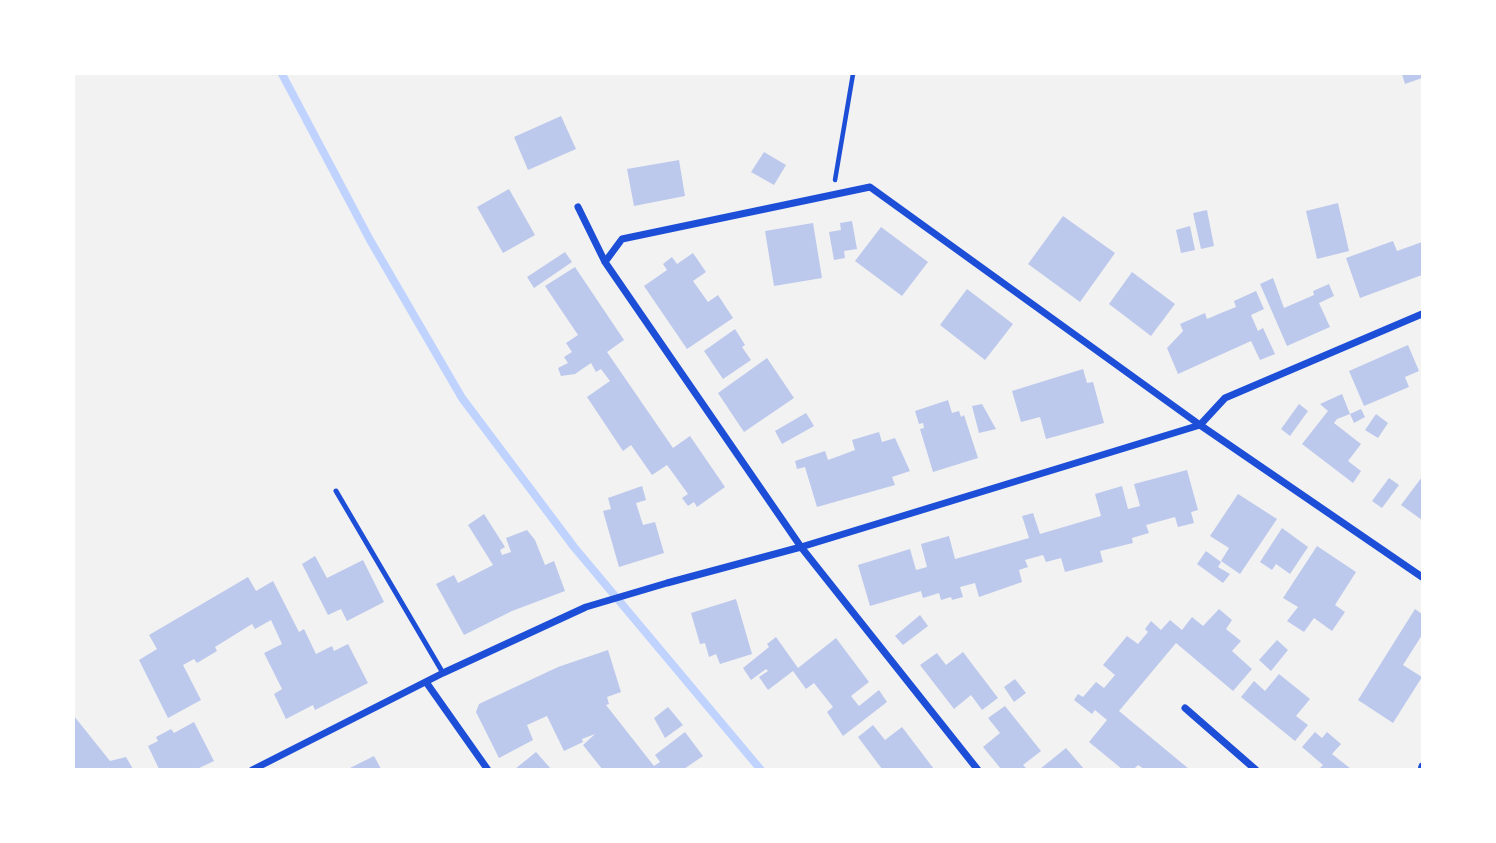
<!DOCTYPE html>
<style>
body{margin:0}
#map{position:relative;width:1496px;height:843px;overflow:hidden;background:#f2f2f2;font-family:"DM Sans",sans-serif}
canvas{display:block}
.frame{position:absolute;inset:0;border:75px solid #fff;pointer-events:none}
</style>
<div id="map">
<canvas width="1496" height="843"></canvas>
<div class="frame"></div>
</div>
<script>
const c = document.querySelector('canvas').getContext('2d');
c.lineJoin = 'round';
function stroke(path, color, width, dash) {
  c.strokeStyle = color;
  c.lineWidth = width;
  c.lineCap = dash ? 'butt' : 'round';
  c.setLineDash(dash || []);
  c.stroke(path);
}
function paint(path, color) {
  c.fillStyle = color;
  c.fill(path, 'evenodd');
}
stroke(new Path2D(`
 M 282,74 L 370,240 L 462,398 L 574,547 L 761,770`), '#bfd3fe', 8);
paint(new Path2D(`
 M 1402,74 L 1422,74 L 1422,78 L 1405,84 Z
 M 561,116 L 576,149 L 528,170 L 514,137 Z
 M 764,152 L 786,165 L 774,185 L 751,172 Z
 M 679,160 L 685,196 L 634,206 L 627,169 Z
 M 509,189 L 535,235 L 503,253 L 477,207 Z
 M 1338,203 L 1349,251 L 1317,259 L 1306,211 Z
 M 1207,210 L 1214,246 L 1201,249 L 1193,213 Z
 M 1063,216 L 1115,253 L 1080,302 L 1028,264 Z
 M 852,221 L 857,249 L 844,251 L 845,258 L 834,260 L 829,232 L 841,230 L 840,223 Z
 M 813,223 L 822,278 L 774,286 L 765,231 Z
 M 1190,226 L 1195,250 L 1181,253 L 1176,230 Z
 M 881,227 L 928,262 L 902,296 L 855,261 Z
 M 1393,241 L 1397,251 L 1422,242 L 1422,275 L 1360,298 L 1346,258 Z
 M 565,252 L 572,262 L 534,288 L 527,277 Z
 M 693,253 L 706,272 L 693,281 L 708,302 L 718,295 L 733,318 L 687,349 L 644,286 L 667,270 L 663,264 L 672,257 L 677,264 Z
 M 575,267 L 624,340 L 607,352 L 673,448 L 690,436 L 725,487 L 697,507 L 694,502 L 688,506 L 682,498 L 688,494 L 667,465 L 652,475 L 631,445 L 623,451 L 587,397 L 610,381 L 601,369 L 596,372 L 591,363 L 575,374 L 561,376 L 558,368 L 568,363 L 564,357 L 572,352 L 566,343 L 578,335 L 545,286 Z
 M 1132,272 L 1175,304 L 1151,336 L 1109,304 Z
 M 1273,278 L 1284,308 L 1314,295 L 1313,291 L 1329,284 L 1334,296 L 1319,303 L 1330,327 L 1287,346 L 1260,284 Z
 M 967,289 L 1013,324 L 985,360 L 940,325 Z
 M 1256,291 L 1264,309 L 1251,315 L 1258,331 L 1263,328 L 1275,354 L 1260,360 L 1251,341 L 1178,374 L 1167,348 L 1183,331 L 1180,324 L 1205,313 L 1207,319 L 1221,313 L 1236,307 L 1234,301 Z
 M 735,329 L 745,345 L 742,347 L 751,360 L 723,379 L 704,351 Z
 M 1408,345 L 1419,371 L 1405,377 L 1409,387 L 1364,406 L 1349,371 Z
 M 767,358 L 794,398 L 744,432 L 718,393 Z
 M 1083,369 L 1087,383 L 1093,382 L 1104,423 L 1046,439 L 1040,417 L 1021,422 L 1012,391 Z
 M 1342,394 L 1350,414 L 1361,409 L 1365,417 L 1354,423 L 1350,414 L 1337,419 L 1334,423 L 1361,444 L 1348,461 L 1361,471 L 1353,483 L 1302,444 L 1328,411 L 1320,404 Z
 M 948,400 L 952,413 L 959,411 L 961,417 L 964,415 L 978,458 L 933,472 L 920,429 L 924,428 L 923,423 L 919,424 L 915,411 Z
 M 982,404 L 996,429 L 979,433 L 972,406 Z
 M 1299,404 L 1308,411 L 1290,436 L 1281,429 Z
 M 806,413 L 814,426 L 782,444 L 775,431 Z
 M 1376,414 L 1388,423 L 1378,438 L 1365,430 Z
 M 879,432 L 882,442 L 895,438 L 910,471 L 892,477 L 895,485 L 817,507 L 805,467 L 797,469 L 795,461 L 825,451 L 828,460 L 839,456 L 855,450 L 852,440 Z
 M 1187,470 L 1198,510 L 1191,512 L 1194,523 L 1178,527 L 1175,517 L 1146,525 L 1149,533 L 1132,538 L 1133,543 L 1100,551 L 1103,562 L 1065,572 L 1061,558 L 1046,562 L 1043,555 L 1025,560 L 1028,567 L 1019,570 L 1022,582 L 979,597 L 975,583 L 960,587 L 963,597 L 952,600 L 951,597 L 941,600 L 939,593 L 923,598 L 921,591 L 870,606 L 858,565 L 910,549 L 916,570 L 927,567 L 921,544 L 949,536 L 955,559 L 966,556 L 1029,538 L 1022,516 L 1033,513 L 1040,534 L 1101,516 L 1095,494 L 1122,486 L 1128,509 L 1140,506 L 1134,484 Z
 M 1422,477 L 1422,520 L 1401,505 Z
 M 1389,478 L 1399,485 L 1382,508 L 1372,501 Z
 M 642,486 L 646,500 L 636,503 L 643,525 L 655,522 L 664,553 L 619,567 L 603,511 L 611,509 L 608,498 Z
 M 1238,494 L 1277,519 L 1240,574 L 1221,561 L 1229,548 L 1210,536 Z
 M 484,514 L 505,547 L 500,550 L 502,555 L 511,552 L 506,538 L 527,530 L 535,540 L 545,565 L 554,561 L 565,591 L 512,611 L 464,635 L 436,584 L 454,575 L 458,583 L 493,565 L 468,525 Z
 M 1282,528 L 1308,547 L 1290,574 L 1276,564 L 1272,570 L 1260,562 Z
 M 1317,546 L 1356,572 L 1335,605 L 1345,612 L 1332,631 L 1314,618 L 1304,632 L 1287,621 L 1298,607 L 1283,598 Z
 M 1206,551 L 1221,562 L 1218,567 L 1230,574 L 1223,583 L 1197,564 Z
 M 315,556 L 327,578 L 363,560 L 384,602 L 347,621 L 341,609 L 328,615 L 302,564 Z
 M 248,577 L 256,591 L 273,581 L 299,632 L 304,629 L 316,654 L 332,646 L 334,651 L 348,644 L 368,683 L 315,710 L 313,705 L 286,719 L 274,694 L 282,689 L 264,653 L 282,644 L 271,620 L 255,629 L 252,624 L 215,647 L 217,651 L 197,663 L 194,659 L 183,665 L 201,700 L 168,718 L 139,660 L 157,649 L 149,635 Z
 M 736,599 L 752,654 L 720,664 L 716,654 L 709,657 L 705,643 L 700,644 L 691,613 Z
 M 1219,609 L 1232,620 L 1226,629 L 1241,641 L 1232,651 L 1252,669 L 1233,691 L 1176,643 L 1119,711 L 1189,769 L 1144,769 L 1138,765 L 1134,769 L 1122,769 L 1089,742 L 1107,720 L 1095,710 L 1092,714 L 1074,700 L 1078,694 L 1083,697 L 1096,682 L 1104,688 L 1115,675 L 1103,665 L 1127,636 L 1138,644 L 1148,632 L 1145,629 L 1151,621 L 1161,630 L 1170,620 L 1182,630 L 1192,617 L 1203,626 Z
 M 1415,609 L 1422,614 L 1422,635 L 1403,665 L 1422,677 L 1393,723 L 1358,700 Z
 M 920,615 L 928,626 L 903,645 L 895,636 Z
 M 776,637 L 798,668 L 836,638 L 869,682 L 851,696 L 859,706 L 879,690 L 887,702 L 843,736 L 827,712 L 833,707 L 814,683 L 806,689 L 793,671 L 768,690 L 759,677 L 768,671 L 766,669 L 751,680 L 743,668 L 769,647 L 767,644 Z
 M 1277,640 L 1288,650 L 1271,671 L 1259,660 Z
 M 608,650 L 621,692 L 607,697 L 609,704 L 606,705 L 654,766 L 660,762 L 655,755 L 685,732 L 703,756 L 684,769 L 602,769 L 583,745 L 595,734 L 582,739 L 583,742 L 564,751 L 547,716 L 527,725 L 533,740 L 499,758 L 476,712 L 479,704 L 558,667 Z
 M 963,652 L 998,698 L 982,710 L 971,695 L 954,709 L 920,665 L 937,653 L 946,665 Z
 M 1279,674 L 1310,699 L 1296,716 L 1308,725 L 1295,741 L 1241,697 L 1254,681 L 1265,691 Z
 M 1015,679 L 1026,693 L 1014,702 L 1004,687 Z
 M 1005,706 L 1041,751 L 1023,765 L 1027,769 L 1001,769 L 983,747 L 1000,733 L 988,718 Z
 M 668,707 L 683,725 L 665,738 L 654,718 Z
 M 74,716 L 110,761 L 126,757 L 133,769 L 74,769 Z
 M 194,722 L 214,761 L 197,769 L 159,769 L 148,746 L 158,741 L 156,737 L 171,729 L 174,733 Z
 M 873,725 L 885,740 L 902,727 L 934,769 L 882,769 L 858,737 Z
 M 1315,732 L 1322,738 L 1327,732 L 1341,744 L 1332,754 L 1351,769 L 1319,769 L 1323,765 L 1302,747 Z
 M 1066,748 L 1084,769 L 1040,769 Z
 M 536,752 L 551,769 L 515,769 Z
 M 374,756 L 381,769 L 348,769 Z`), '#bdc9ec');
stroke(new Path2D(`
 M 835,180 L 853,74`), '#1d4ed8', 4.5);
stroke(new Path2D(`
 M 336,491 L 443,673`), '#1d4ed8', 5);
stroke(new Path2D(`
 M 578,207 L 605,262 L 801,547 L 978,770
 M 605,262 L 622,239 L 870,187 L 1200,425 L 1422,577
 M 1200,425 L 1225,398 L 1422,314
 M 426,682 L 488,770
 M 1185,708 L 1256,770
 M 252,770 L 443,673 L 586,607 L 667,583 L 801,547 L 1200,425
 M 1421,770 L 1422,766`), '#1d4ed8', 7);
</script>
